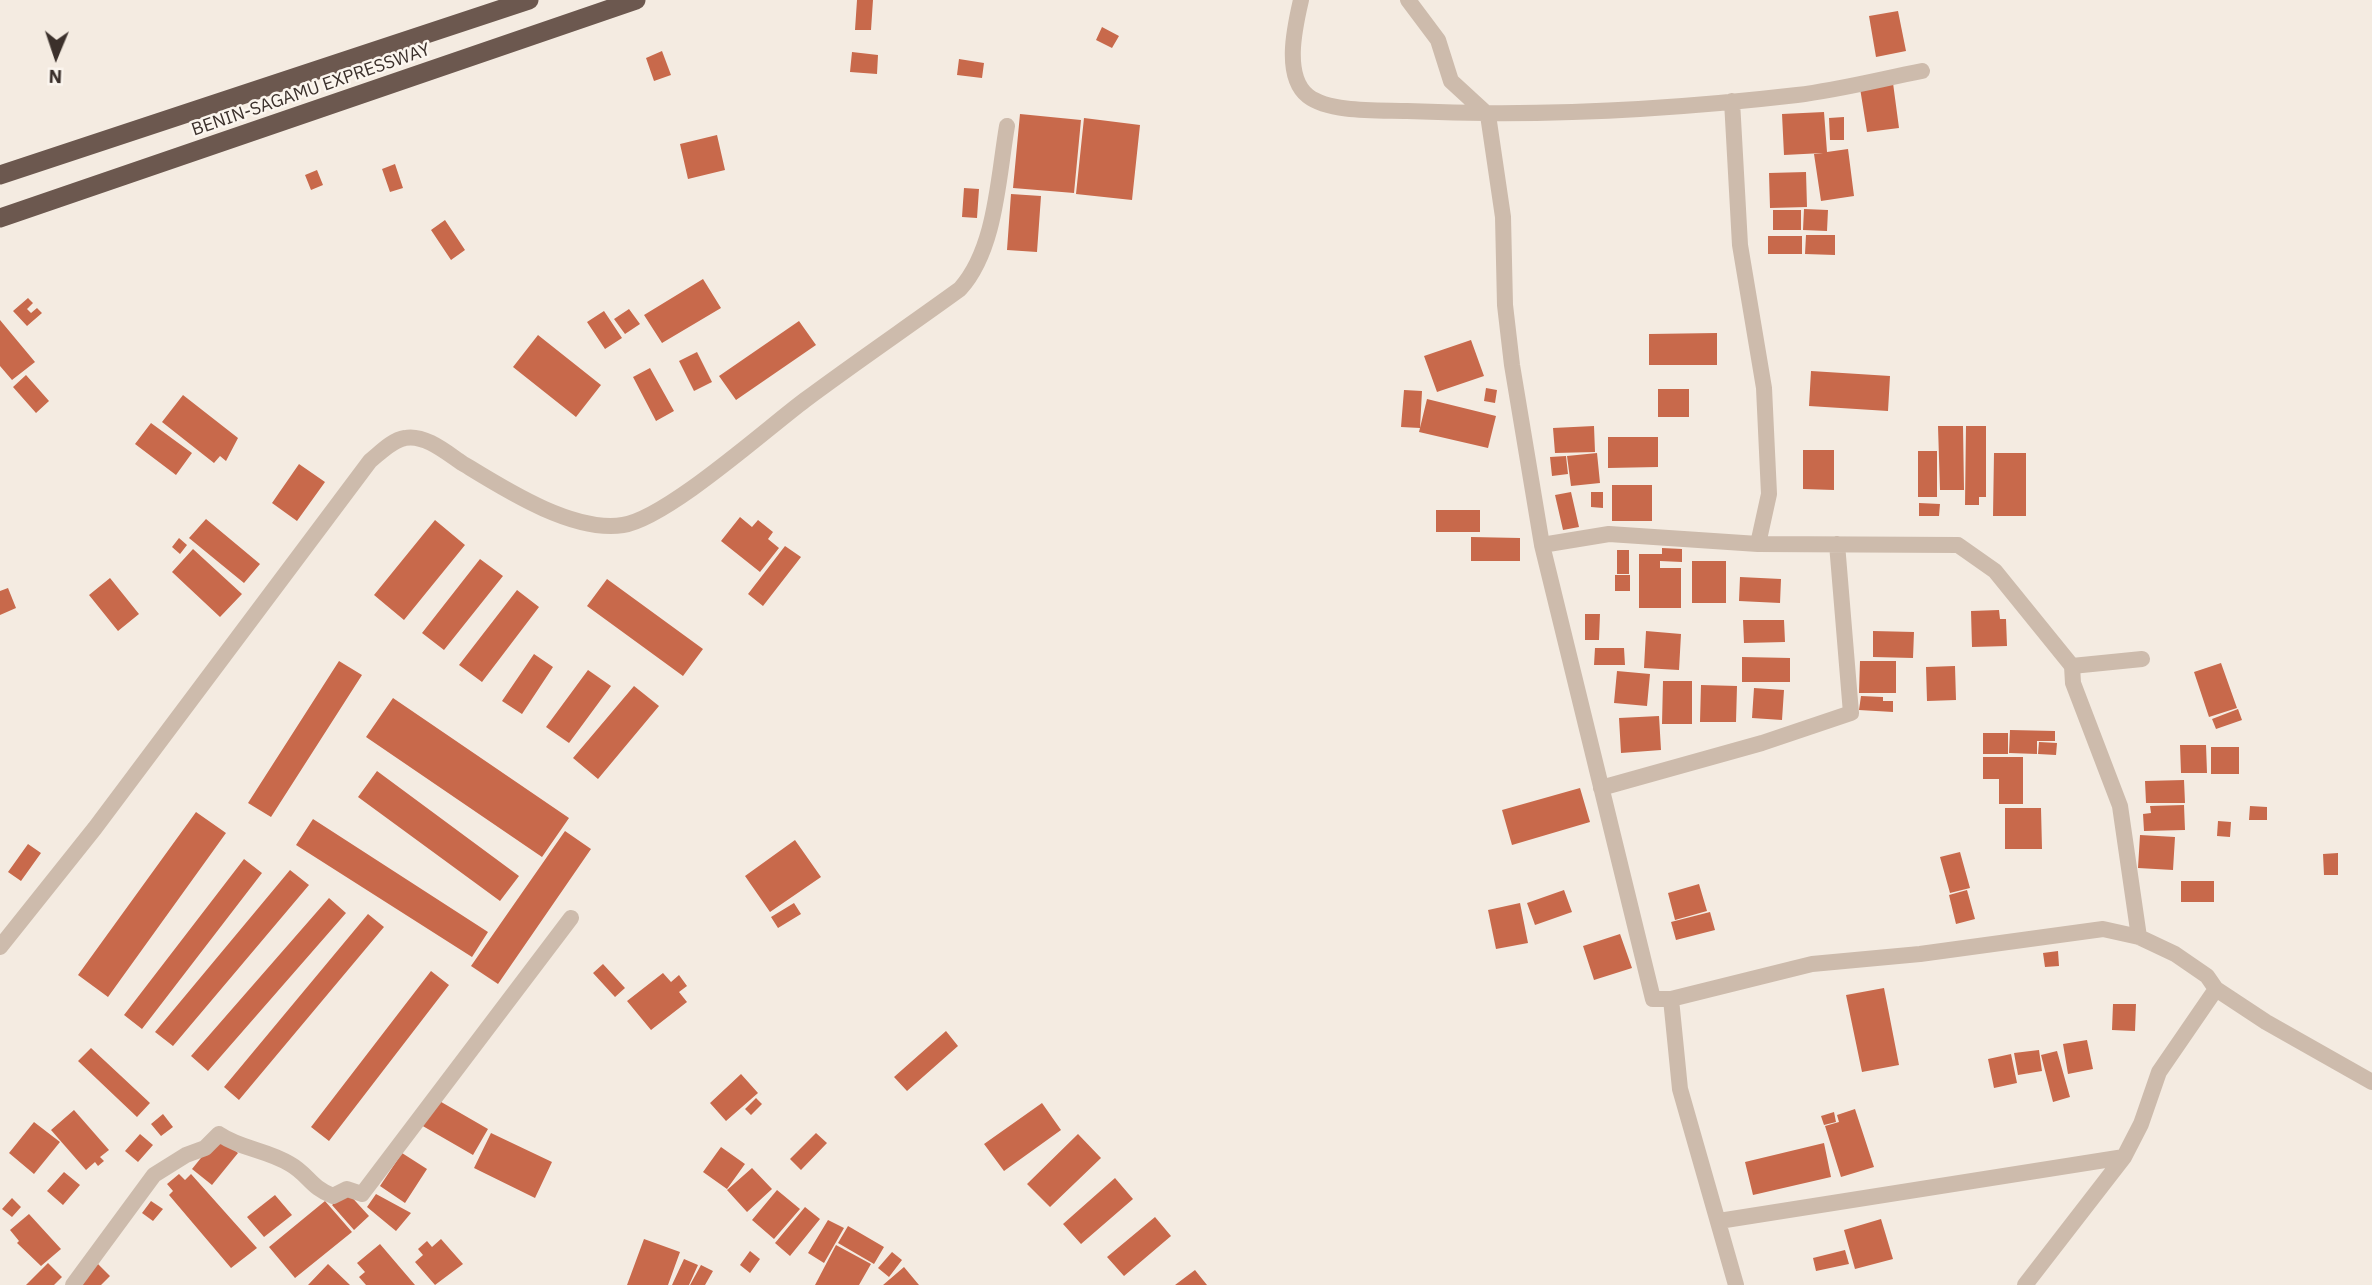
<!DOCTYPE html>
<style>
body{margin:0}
#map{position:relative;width:2372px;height:1285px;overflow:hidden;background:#f4ebe1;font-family:"IBM Plex Sans",sans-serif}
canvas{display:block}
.north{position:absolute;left:21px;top:21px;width:70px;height:70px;-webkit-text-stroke:5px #fbf5ee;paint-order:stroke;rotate:182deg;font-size:19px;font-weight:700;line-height:28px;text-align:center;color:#3b302b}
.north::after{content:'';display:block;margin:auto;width:24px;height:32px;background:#3b302b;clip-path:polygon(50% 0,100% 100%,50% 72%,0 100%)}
</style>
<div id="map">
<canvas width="2372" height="1285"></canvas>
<div class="north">N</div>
</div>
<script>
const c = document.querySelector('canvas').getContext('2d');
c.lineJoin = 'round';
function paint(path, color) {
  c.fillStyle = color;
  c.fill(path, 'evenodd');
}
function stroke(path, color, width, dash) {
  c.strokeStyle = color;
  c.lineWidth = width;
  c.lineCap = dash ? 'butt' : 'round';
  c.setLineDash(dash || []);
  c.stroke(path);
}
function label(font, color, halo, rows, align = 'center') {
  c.font = font + ' "IBM Plex Sans",sans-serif';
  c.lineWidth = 5;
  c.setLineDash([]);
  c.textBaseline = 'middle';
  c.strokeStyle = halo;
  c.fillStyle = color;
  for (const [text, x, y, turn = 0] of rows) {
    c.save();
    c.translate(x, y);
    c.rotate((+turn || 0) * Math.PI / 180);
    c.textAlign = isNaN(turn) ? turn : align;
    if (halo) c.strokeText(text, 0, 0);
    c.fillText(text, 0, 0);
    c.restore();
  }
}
paint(new Path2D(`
 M 857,0 L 873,0 L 871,30 L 855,30 Z
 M 1898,11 L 1906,51 L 1876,57 L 1869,16 Z
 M 1102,27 L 1119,36 L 1112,48 L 1096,40 Z
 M 662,51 L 671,75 L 654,81 L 646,58 Z
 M 852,52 L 878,55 L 877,74 L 850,72 Z
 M 959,59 L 984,63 L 982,78 L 957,75 Z
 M 1893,83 L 1899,128 L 1867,132 L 1860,88 Z
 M 1824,112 L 1827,152 L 1848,149 L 1854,196 L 1821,201 L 1814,154 L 1823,153 L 1784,155 L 1782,114 Z
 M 1020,114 L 1081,120 L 1074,193 L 1013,188 Z
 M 1844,117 L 1844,140 L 1830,140 L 1829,118 Z
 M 1084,118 L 1140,125 L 1132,200 L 1076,194 Z
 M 717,135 L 725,170 L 688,179 L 680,144 Z
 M 395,164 L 403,188 L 390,192 L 382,169 Z
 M 317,170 L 323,185 L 311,190 L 305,175 Z
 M 1806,172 L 1807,207 L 1770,208 L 1769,173 Z
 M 964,188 L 979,189 L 977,218 L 962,217 Z
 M 1011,194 L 1041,196 L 1037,252 L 1007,250 Z
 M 1804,209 L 1828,210 L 1827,231 L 1803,230 Z
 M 1773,210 L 1801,210 L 1801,230 L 1773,230 Z
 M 445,220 L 465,250 L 451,260 L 431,230 Z
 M 1806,235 L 1835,235 L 1835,255 L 1805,254 Z
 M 1768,236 L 1802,236 L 1802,254 L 1768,254 Z
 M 703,279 L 721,308 L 662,343 L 644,315 Z
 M 28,298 L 33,303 L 27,309 L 31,313 L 37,308 L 42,313 L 27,326 L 13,311 Z
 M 629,309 L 640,324 L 625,334 L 614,319 Z
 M 604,311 L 622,338 L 605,349 L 587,322 Z
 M 0,320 L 35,362 L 12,380 L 0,366 Z
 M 799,321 L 816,345 L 736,400 L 719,376 Z
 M 1717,333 L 1717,365 L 1649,365 L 1649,334 Z
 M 538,335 L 601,385 L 576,417 L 513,367 Z
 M 1471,340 L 1484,376 L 1437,392 L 1424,356 Z
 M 697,352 L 712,382 L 694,391 L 679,361 Z
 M 650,368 L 674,411 L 656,421 L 633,377 Z
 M 1811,371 L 1890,376 L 1888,411 L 1809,406 Z
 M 26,375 L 49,401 L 36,413 L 13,387 Z
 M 1486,388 L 1497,390 L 1495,403 L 1484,401 Z
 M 1658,389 L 1689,389 L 1689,417 L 1658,417 Z
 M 1404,390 L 1422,391 L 1420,428 L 1401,427 Z
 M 183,395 L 238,438 L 226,461 L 220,456 L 214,463 L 162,422 Z
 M 1427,399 L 1496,416 L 1488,448 L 1419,432 Z
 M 151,423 L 192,453 L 176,475 L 135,444 Z
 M 1594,426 L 1595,452 L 1555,453 L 1553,428 Z
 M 1938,426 L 1963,426 L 1964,490 L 1940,490 Z
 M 1966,426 L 1986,426 L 1986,497 L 1979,497 L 1979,505 L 1965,505 Z
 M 1608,437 L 1658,437 L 1658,467 L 1608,468 Z
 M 1803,450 L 1834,450 L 1834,490 L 1803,489 Z
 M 1918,451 L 1937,451 L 1937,497 L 1918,497 Z
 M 1597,453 L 1600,483 L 1571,486 L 1567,456 Z
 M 1994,453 L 2026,453 L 2026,516 L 1993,516 Z
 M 1566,456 L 1568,474 L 1552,476 L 1550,457 Z
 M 299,464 L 325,482 L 297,521 L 272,503 Z
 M 1612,485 L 1652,485 L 1652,521 L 1612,521 Z
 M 1571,492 L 1579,527 L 1563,530 L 1555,495 Z
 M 1591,492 L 1603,492 L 1603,508 L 1591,507 Z
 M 1919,503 L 1940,504 L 1939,516 L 1919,516 Z
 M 1436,510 L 1480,510 L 1480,532 L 1436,532 Z
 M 740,517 L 752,527 L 758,520 L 773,532 L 768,539 L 779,548 L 760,572 L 721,541 Z
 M 206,519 L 260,564 L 244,583 L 189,538 Z
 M 435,520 L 465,545 L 404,620 L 374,595 Z
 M 1471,537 L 1520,538 L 1520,561 L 1471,561 Z
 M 179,538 L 187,545 L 180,554 L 172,547 Z
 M 785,546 L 801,557 L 763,606 L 748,594 Z
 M 1662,548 L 1682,549 L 1682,562 L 1660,561 L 1660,568 L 1681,568 L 1681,608 L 1639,608 L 1639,554 L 1662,554 Z
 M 193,549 L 242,594 L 220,617 L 172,572 Z
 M 1617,550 L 1629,550 L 1629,574 L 1617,574 Z
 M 480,559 L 503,576 L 444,650 L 422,633 Z
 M 1692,561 L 1726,561 L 1726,603 L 1692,603 Z
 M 1615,575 L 1630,575 L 1630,591 L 1615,591 Z
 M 1740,577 L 1781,579 L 1780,603 L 1739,601 Z
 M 110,578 L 139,614 L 118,631 L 89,595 Z
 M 607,579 L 703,649 L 683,676 L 587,606 Z
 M 8,588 L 16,608 L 0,615 L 0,591 Z
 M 517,590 L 539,607 L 482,682 L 459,665 Z
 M 1999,610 L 2000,619 L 2006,619 L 2007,646 L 1972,647 L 1971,611 Z
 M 1585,614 L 1600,614 L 1599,640 L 1585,640 Z
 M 1743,620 L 1784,620 L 1785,642 L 1744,643 Z
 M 1646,631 L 1681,634 L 1679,670 L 1644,668 Z
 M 1873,631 L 1914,632 L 1913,658 L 1873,657 Z
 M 1595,648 L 1624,648 L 1625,665 L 1594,665 Z
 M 534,654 L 553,667 L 522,714 L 502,701 Z
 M 1742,657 L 1790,658 L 1790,682 L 1742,682 Z
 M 339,661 L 362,675 L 271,817 L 248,803 Z
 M 1860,661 L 1896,661 L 1896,693 L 1859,693 Z
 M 2221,663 L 2237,708 L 2209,717 L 2194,672 Z
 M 1955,666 L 1956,700 L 1927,701 L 1926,667 Z
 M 588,670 L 611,686 L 569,743 L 546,727 Z
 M 1617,671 L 1650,674 L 1647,706 L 1614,703 Z
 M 1663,681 L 1692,681 L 1692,724 L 1662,724 Z
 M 1701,685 L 1737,686 L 1736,722 L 1700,722 Z
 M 634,686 L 659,706 L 598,779 L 573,758 Z
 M 1754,688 L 1784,690 L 1782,720 L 1752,718 Z
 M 1861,696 L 1883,697 L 1883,701 L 1893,701 L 1893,712 L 1859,710 Z
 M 393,698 L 569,818 L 542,857 L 366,737 Z
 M 2238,709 L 2242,720 L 2216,729 L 2212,719 Z
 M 1659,716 L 1661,750 L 1621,753 L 1619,718 Z
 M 2010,730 L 2055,731 L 2055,741 L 2037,741 L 2037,754 L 2009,753 Z
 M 1983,733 L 2008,733 L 2008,754 L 1983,754 Z
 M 2039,742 L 2057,743 L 2056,755 L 2038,754 Z
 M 2180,745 L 2206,745 L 2207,773 L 2181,773 Z
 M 2211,747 L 2239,747 L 2239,774 L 2211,774 Z
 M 1983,757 L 2023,757 L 2023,804 L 1999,804 L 1999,779 L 1983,779 Z
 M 377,771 L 519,876 L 500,901 L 358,797 Z
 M 2184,780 L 2185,803 L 2146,803 L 2145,781 Z
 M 1580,788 L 1590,822 L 1512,845 L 1502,810 Z
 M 2184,805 L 2185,830 L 2144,831 L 2143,814 L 2151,813 L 2150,806 Z
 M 2250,806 L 2267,807 L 2267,820 L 2249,820 Z
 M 2005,808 L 2041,808 L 2042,849 L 2005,849 Z
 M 196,812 L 226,833 L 108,997 L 78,975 Z
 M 313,819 L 488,932 L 472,957 L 296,845 Z
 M 2218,821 L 2231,822 L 2230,837 L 2217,836 Z
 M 565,831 L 591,849 L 498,984 L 471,966 Z
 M 2140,835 L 2175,837 L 2173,870 L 2138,868 Z
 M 795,840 L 821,877 L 770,912 L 745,876 Z
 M 28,844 L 41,853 L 21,881 L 8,872 Z
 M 1960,852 L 1970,888 L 1950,893 L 1940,857 Z
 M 2338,853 L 2338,875 L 2324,875 L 2323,854 Z
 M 244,859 L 262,873 L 142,1029 L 124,1015 Z
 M 290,870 L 309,885 L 173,1046 L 155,1032 Z
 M 2181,881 L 2214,881 L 2214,902 L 2181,902 Z
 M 1699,884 L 1707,911 L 1675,920 L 1668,893 Z
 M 1564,890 L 1572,912 L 1535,925 L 1527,903 Z
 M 1967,890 L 1975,919 L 1956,924 L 1949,895 Z
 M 329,898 L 346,913 L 208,1071 L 191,1056 Z
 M 794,903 L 801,914 L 778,928 L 771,917 Z
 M 1520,903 L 1528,943 L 1496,949 L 1488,910 Z
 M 1710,912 L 1715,930 L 1676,940 L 1671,922 Z
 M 368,914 L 384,927 L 239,1100 L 224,1087 Z
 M 1620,934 L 1632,968 L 1594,980 L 1583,946 Z
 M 2058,951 L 2059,966 L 2045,967 L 2043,953 Z
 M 603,964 L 625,988 L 615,997 L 593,973 Z
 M 431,971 L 449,985 L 329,1141 L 311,1127 Z
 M 663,973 L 671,982 L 679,975 L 687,986 L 679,992 L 687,1002 L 651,1030 L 627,1001 Z
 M 1884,988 L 1899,1065 L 1862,1072 L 1846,995 Z
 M 2113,1004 L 2136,1004 L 2135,1031 L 2112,1030 Z
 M 946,1031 L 958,1046 L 907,1091 L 894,1077 Z
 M 2087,1040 L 2093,1069 L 2068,1074 L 2063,1044 Z
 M 91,1048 L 150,1103 L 137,1117 L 78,1061 Z
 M 2039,1050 L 2042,1071 L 2018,1075 L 2014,1053 Z
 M 2057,1051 L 2070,1097 L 2053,1102 L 2041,1055 Z
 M 2011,1054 L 2017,1083 L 1994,1088 L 1988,1059 Z
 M 741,1074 L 758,1093 L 726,1121 L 710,1103 Z
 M 756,1098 L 762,1104 L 751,1115 L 745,1109 Z
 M 436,1099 L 488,1129 L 473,1155 L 421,1125 Z
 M 1042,1103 L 1061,1130 L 1004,1171 L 984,1144 Z
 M 1855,1109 L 1874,1167 L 1841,1177 L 1825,1126 L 1839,1122 L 1837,1115 Z
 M 74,1110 L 109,1150 L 100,1157 L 104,1161 L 98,1166 L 95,1162 L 86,1170 L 51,1130 Z
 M 1834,1112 L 1836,1122 L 1824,1125 L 1821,1116 Z
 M 163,1114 L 173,1127 L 161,1136 L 151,1124 Z
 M 34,1122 L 60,1142 L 34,1174 L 9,1153 Z
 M 491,1133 L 552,1162 L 535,1198 L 474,1168 Z
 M 816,1133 L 827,1143 L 801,1170 L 790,1159 Z
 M 140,1134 L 153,1145 L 138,1162 L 125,1151 Z
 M 1078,1134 L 1101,1158 L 1050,1207 L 1027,1184 Z
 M 218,1137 L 238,1153 L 212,1185 L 192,1169 Z
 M 1824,1143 L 1831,1177 L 1753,1195 L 1745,1162 Z
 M 721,1147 L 745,1164 L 727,1189 L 703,1172 Z
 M 402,1153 L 427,1169 L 405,1203 L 380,1186 Z
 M 752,1168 L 772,1189 L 747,1212 L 727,1190 Z
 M 64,1172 L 80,1185 L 63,1205 L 47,1191 Z
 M 179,1174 L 185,1180 L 191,1174 L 257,1248 L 231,1268 L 169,1195 L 173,1191 L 167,1184 Z
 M 1115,1178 L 1133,1199 L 1081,1244 L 1063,1224 Z
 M 777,1190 L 800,1209 L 774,1239 L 752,1220 Z
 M 347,1192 L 369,1216 L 354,1230 L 332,1205 Z
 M 376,1194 L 411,1213 L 396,1231 L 367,1207 Z
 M 275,1195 L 292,1215 L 264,1237 L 247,1217 Z
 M 12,1198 L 21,1207 L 12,1217 L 2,1209 Z
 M 151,1201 L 163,1209 L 153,1221 L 142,1213 Z
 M 325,1201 L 352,1232 L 295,1278 L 269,1247 Z
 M 805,1207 L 820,1219 L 790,1256 L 775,1243 Z
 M 29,1214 L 61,1249 L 41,1266 L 17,1243 L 19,1241 L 10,1230 Z
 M 1155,1217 L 1171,1236 L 1124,1276 L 1107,1257 Z
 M 1881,1219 L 1893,1259 L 1855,1269 L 1844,1230 Z
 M 828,1220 L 844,1228 L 824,1263 L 808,1253 Z
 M 848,1226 L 884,1247 L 874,1264 L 838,1243 Z
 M 441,1239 L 463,1264 L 435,1285 L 415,1262 L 423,1255 L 418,1249 L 427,1241 L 432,1247 Z
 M 644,1239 L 680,1252 L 668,1285 L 627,1285 Z
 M 380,1244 L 415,1285 L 366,1285 L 359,1277 L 365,1272 L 357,1263 Z
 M 836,1245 L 871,1264 L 859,1285 L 815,1285 Z
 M 1845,1250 L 1849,1264 L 1816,1271 L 1813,1258 Z
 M 750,1251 L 760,1259 L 750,1273 L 740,1265 Z
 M 892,1252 L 902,1260 L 889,1277 L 878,1268 Z
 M 684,1259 L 698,1265 L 689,1285 L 672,1285 Z
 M 48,1263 L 62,1277 L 54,1285 L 26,1285 Z
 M 98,1264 L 110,1276 L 101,1285 L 82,1285 L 80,1283 Z
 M 328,1264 L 350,1285 L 308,1285 Z
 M 701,1265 L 713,1271 L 705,1285 L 690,1285 Z
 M 904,1267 L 919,1285 L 883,1285 Z
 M 1195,1270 L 1207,1285 L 1175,1285 Z`), '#c8694b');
stroke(new Path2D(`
 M 1301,0 C 1295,26 1283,76 1308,96 C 1330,113 1380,110 1407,111 C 1536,117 1668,110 1797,95 C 1839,90 1881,79 1922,71
 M 1408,0 L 1438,40 L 1451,81 L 1488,115 L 1503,217 L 1505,305 L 1512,365 L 1542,545 L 1653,999 L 1671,999 L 1812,964 L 1920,954 L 2103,929 L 2139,937 L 2175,954 L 2207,976 L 2216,989 L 2159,1072 L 2141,1124 L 2124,1157 L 2025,1285
 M 1732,101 L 1740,245 L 1764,388 L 1769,494 L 1758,544
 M 1542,545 L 1609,534 L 1758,544 L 1958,545 L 1995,571 L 2072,666 L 2073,683 L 2120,806 L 2139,937
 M 2072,666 L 2142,659
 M 1601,788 L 1762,743 L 1851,713 L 1837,544
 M 0,947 L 95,828 L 370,461 C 380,453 392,440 405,438 C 425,434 447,453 462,463 C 503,488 572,533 623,525 C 667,518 765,430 805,400 C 856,362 909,326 960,289 C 996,249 998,178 1007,126
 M 2216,989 L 2266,1022 L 2372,1082
 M 1671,999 L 1680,1089 L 1736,1285
 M 1719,1221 L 2124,1157
 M 73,1285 L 154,1175 L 186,1155 L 205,1148 L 219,1134 C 241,1149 268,1150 290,1164 C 308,1174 311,1188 333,1196 L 347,1189 L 362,1194 L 571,918`), '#cdbbac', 16);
stroke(new Path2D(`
 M 0,175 L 529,0
 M 0,218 L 636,0`), '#6c584f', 19);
label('18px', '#3b302b', '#fbf5ee', [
 ["BENIN-SAGAMU EXPRESSWAY",311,90,-19]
]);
</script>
